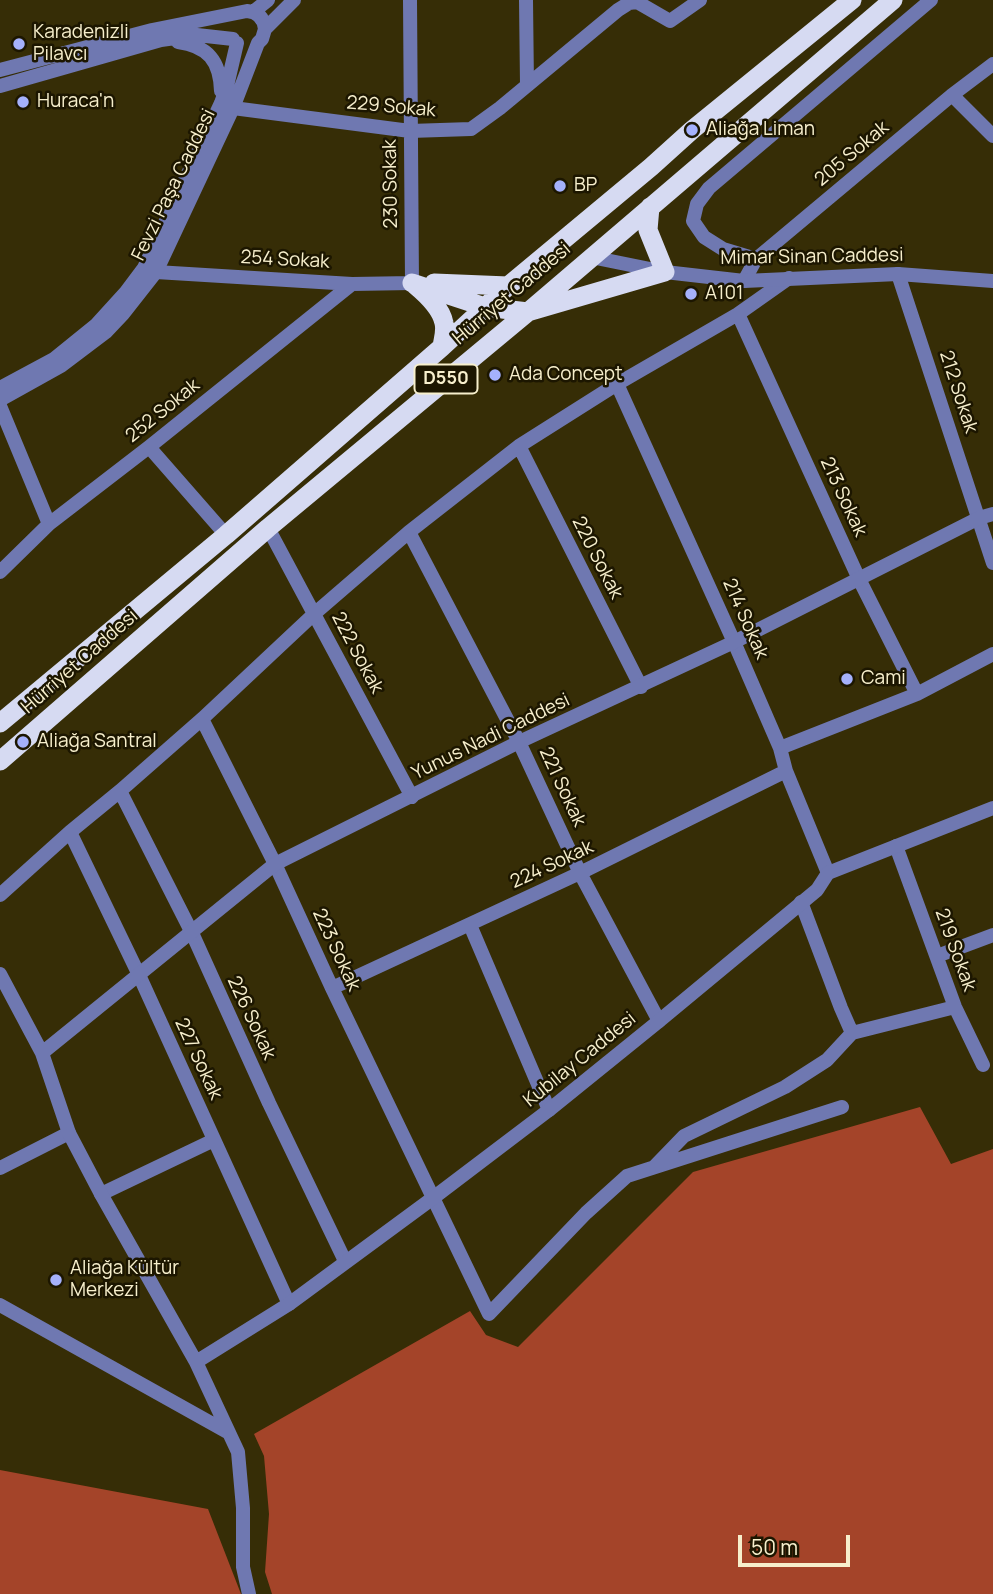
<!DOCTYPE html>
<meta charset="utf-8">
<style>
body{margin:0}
#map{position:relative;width:993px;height:1594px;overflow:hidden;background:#362d06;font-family:Manrope,sans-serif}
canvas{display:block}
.scale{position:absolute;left:738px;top:1535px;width:112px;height:32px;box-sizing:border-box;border:4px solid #f7efcc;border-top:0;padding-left:9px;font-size:21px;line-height:24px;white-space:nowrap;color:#f7efcc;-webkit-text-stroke:5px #1c1600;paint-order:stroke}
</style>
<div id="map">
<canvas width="993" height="1594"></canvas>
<div class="scale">50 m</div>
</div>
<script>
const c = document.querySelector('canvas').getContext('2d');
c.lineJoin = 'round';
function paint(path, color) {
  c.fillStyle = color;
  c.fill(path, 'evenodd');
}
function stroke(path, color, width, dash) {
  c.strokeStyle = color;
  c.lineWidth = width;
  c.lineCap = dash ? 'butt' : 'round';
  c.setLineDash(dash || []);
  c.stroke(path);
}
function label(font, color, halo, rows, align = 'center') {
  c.font = font + ' Manrope,sans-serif';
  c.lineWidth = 5;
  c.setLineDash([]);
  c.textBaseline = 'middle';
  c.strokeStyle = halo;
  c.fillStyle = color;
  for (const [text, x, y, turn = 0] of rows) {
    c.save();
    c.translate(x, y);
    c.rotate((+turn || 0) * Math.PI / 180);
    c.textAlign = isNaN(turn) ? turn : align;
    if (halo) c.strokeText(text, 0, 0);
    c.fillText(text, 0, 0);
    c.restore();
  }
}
paint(new Path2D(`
 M 920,1107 L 951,1164 L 993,1149 L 993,1594 L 272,1594 L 265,1572 L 269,1514 L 264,1456 L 254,1434 L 470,1311 L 486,1335 L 518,1347 L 693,1172 Z
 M 0,1470 L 208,1509 L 241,1594 L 0,1594 Z`), '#a44429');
stroke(new Path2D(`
 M 526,0 L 527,85
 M 952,95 L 993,136
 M 233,108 L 410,131 L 471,129 L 500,108 L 618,10 L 629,3 L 637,2 L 670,21 L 700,0
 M 756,259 L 723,249 L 704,237 L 693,221 L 697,204 L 709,188 L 931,0
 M 156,272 L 352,284 L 412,283 L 410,0
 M 898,274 L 993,563
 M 744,281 L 756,259 L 952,95 L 993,64
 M 738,314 L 859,579 L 917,694
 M 617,384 L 734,642 L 780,748 L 786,771 L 828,873
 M 0,406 L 49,524
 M 519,446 L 641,687
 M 149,447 L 226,535
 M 268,528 L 412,797
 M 409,532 L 519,742 L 580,873 L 659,1021
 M 0,572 L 49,524 L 149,447 L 352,284
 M 202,719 L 275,864 L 332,988 L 489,1314 L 586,1213 L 627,1176 L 842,1107
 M 780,748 L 917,694 L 993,654
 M 120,791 L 192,933 L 269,1103 L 345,1261
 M 70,832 L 139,975 L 289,1304
 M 896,846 L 955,1007 L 983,1065
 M 0,895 L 70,832 L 120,791 L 202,719 L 314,614 L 409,532 L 519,446 L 617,384 L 738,314 L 789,278
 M 801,902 L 841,1008 L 852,1033
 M 470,925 L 549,1110
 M 937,956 L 993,935
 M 332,988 L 580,873 L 786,771
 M 654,1167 L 684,1136 L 785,1087 L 827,1060 L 852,1033 L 955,1007
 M 0,1168 L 69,1133
 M 101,1194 L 214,1140`), '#6f78b1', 14);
stroke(new Path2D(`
 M 253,12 L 268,0
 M 178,42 C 208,46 220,61 221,91
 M 0,70 L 152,30 L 247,11 C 258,12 264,18 265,29
 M 0,86 L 161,40 L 197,35 L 233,39
 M 591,257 L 665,272 L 744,281 L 898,274 L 993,281
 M 0,388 L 54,359 L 96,325 L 126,292 L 144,268 L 221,103 L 227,86 L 237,43
 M 0,400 L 61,366 L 106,332 L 123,314 L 156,272 L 233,108 L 258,43 L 262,39 L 265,29 L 294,0
 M 0,974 L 42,1053 L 69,1133 L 101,1194 L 196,1362 L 238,1452 L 243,1508 L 243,1567 L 249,1594
 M 42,1053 L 275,864 L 519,742 L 734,642 L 979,518 L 993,514
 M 0,1305 L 229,1433
 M 196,1362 L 289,1304 L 433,1198 L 549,1110 L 659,1021 L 817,890 L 828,873 L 993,808`), '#6f78b1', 14);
stroke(new Path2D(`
 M 412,283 L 485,307 L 528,312 L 665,272 L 648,230 L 650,207
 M 434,283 L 508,286
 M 415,285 C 427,295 441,308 444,323 C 446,331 443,339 442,347
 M 0,723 L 226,535 L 442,347 L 508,286 L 651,167 L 692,130 L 852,0
 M 0,761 L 268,528 L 528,312 L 893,0`), '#d6daf2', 19);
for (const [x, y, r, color] of [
 [19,44,7,"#a5b1fc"],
 [23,102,7,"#a5b1fc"],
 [692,130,7,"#a5b1fc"],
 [560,186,7,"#a5b1fc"],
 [691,294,7,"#a5b1fc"],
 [495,375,7,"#a5b1fc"],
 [847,679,7,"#a5b1fc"],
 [23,742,7,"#a5b1fc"],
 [56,1280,7,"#a5b1fc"]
]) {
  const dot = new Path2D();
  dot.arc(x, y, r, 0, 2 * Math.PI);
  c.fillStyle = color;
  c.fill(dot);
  stroke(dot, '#1c1600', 2.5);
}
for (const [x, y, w] of [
 [446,379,63]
]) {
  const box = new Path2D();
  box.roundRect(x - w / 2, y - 14.5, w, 29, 5);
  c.fillStyle = '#1c1600';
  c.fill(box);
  stroke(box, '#f7efcc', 2);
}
label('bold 18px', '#f7efcc', null, [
 ["D550",446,379]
]);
label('19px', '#f7efcc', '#1c1600', [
 ["Karadenizli",33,33],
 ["Pilavcı",33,55],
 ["Huraca'n",37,102],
 ["Aliağa Liman",706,130],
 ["BP",574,186],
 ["A101",705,294],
 ["Ada Concept",509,375],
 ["Cami",861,679],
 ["Aliağa Santral",37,742],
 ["Aliağa Kültür",70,1269],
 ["Merkezi",70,1291]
], 'left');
label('19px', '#f7efcc', '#1c1600', [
 ["229 Sokak",391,107,5],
 ["205 Sokak",852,154,-40],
 ["230 Sokak",391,184,-91],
 ["Fevzi Paşa Caddesi",174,185,-64],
 ["Mimar Sinan Caddesi",812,257,-1],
 ["254 Sokak",285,260,3],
 ["Hürriyet Caddesi",512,294,-40],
 ["212 Sokak",958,392,72],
 ["252 Sokak",163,411,-39],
 ["213 Sokak",843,497,65],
 ["220 Sokak",597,558,63],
 ["214 Sokak",745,619,66],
 ["222 Sokak",357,653,62],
 ["Hürriyet Caddesi",80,662,-41],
 ["Yunus Nadi Caddesi",491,737,-26],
 ["221 Sokak",562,787,65],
 ["224 Sokak",552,865,-25],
 ["223 Sokak",336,950,65],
 ["219 Sokak",955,950,70],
 ["226 Sokak",251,1018,65],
 ["227 Sokak",198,1059,65],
 ["Kubilay Caddesi",580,1060,-39]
]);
</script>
